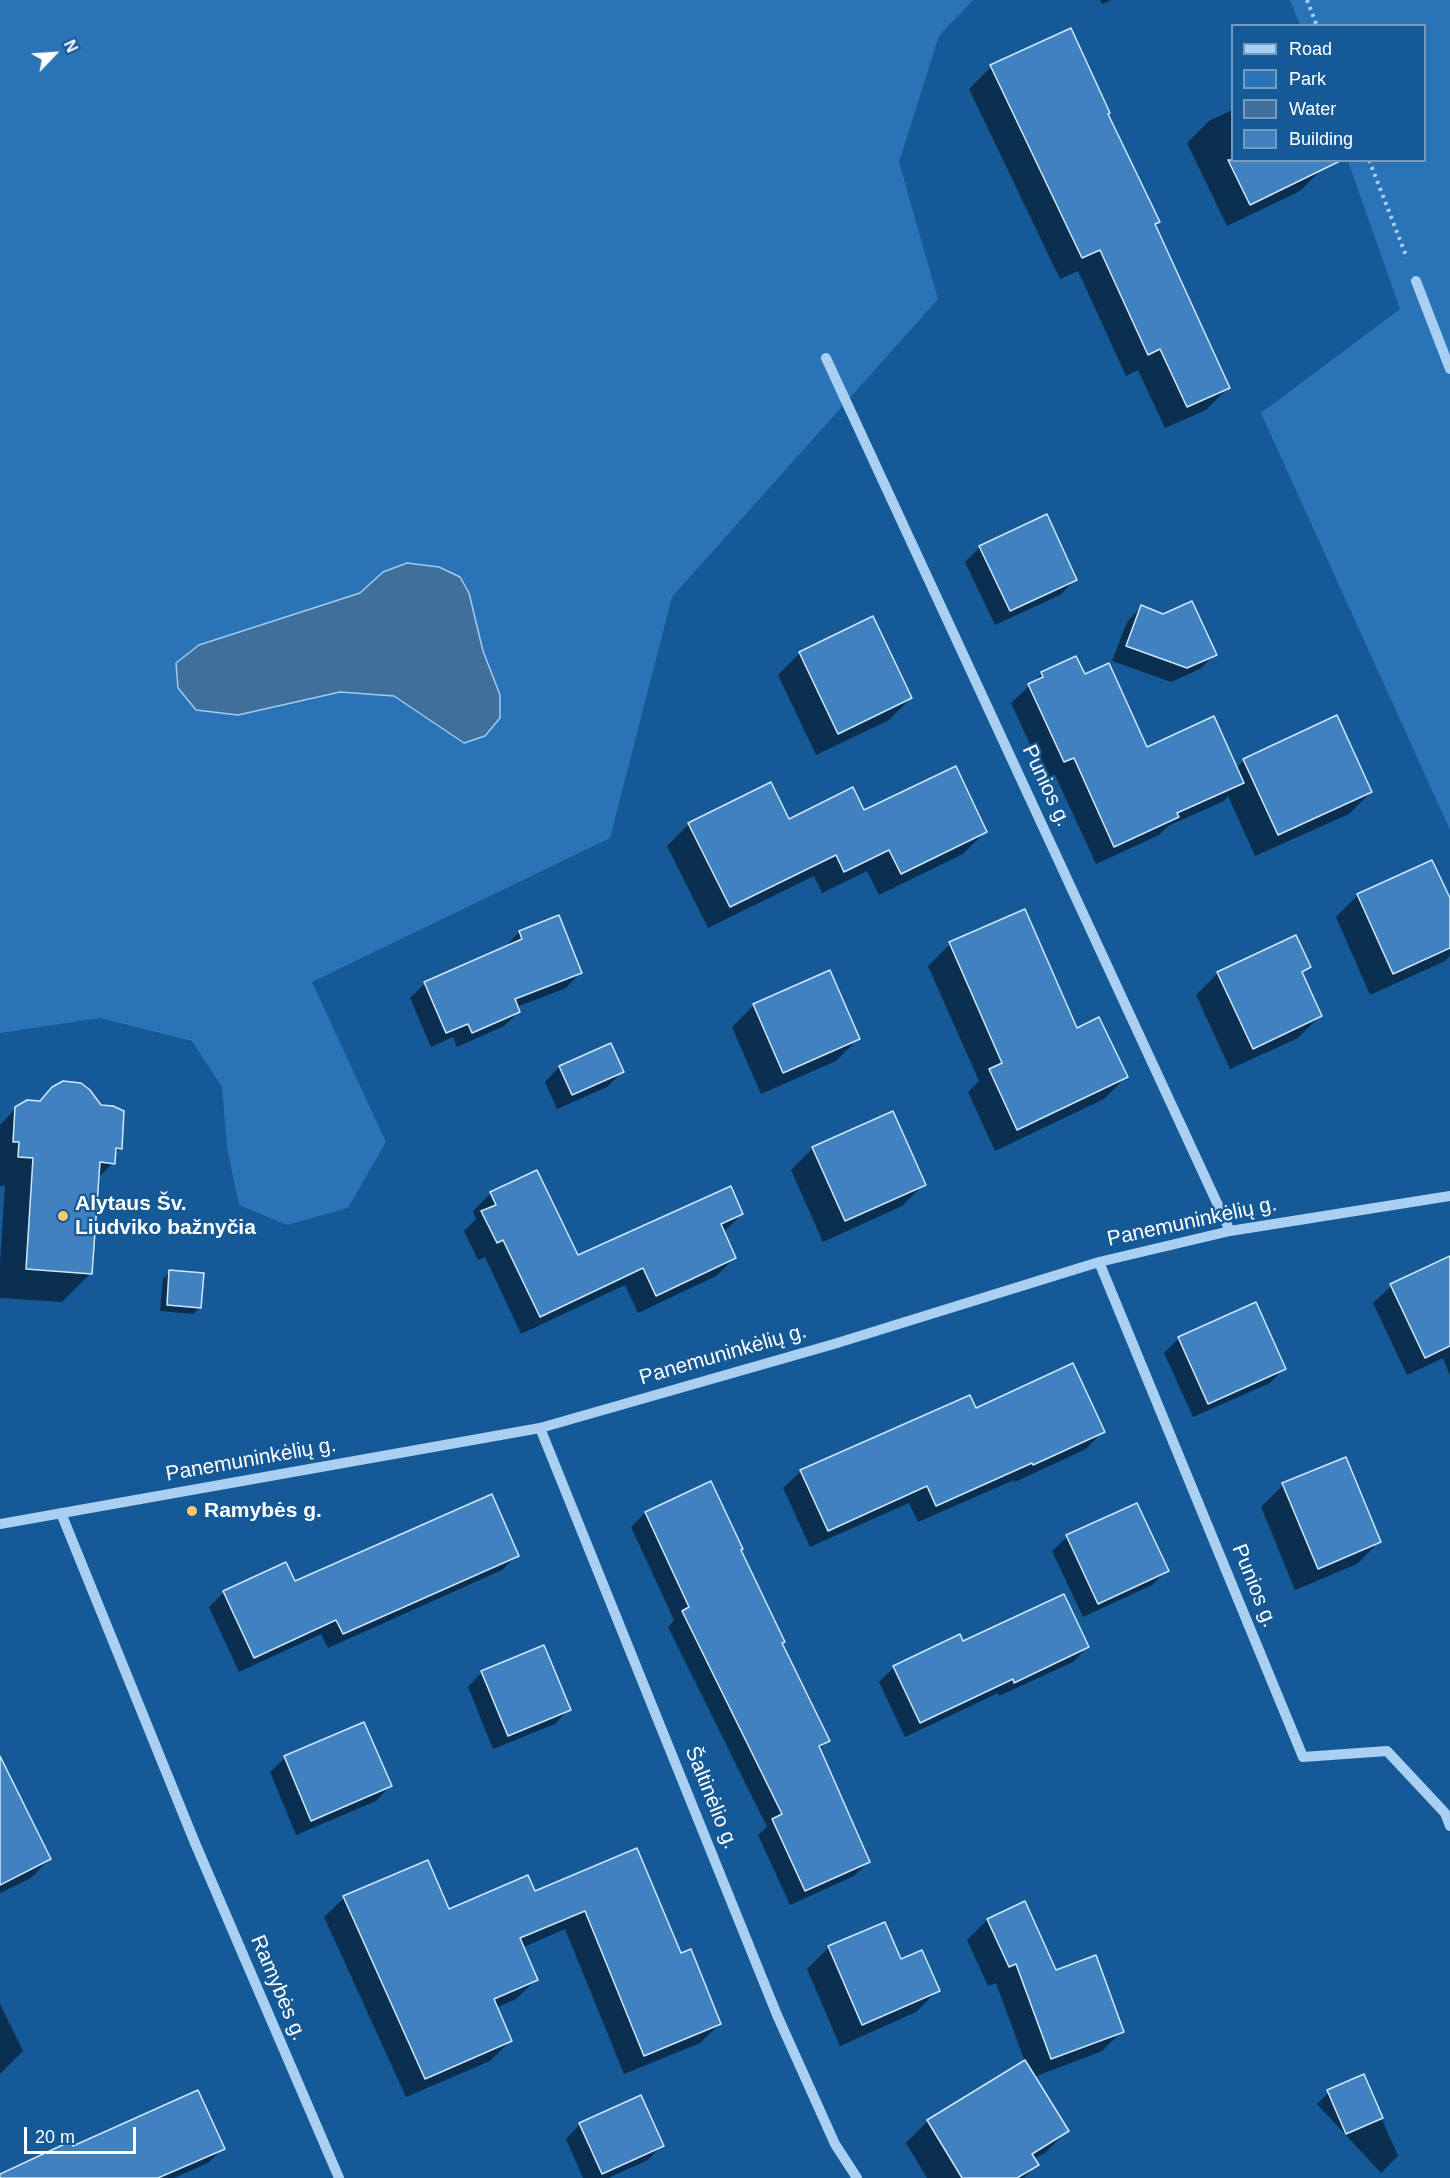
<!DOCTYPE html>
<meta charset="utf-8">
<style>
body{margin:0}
#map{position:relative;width:1450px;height:2178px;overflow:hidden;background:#165997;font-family:Helvetica,sans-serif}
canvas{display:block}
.legend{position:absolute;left:1231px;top:24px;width:195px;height:138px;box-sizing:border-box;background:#165997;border:2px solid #739bc1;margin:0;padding:8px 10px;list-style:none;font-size:18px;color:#fff}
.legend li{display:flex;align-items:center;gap:12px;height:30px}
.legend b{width:30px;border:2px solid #739bc1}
.north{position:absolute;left:24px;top:24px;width:60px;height:60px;-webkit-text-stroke:4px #165997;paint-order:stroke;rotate:65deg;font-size:16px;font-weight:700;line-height:24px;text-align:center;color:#fff}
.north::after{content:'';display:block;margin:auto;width:21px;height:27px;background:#fff;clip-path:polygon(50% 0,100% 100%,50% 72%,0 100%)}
.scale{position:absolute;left:24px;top:2127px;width:112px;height:27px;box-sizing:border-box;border:3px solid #fff;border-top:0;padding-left:8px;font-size:18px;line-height:21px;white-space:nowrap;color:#fff;-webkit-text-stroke:4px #165997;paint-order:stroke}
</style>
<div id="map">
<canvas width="1450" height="2178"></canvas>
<ul class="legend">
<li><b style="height:8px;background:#a9d0f2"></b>Road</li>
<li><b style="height:16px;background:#2a73b6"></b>Park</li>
<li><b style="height:16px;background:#406f9c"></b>Water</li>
<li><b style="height:16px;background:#3f82bf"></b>Building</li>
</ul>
<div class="north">N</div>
<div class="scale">20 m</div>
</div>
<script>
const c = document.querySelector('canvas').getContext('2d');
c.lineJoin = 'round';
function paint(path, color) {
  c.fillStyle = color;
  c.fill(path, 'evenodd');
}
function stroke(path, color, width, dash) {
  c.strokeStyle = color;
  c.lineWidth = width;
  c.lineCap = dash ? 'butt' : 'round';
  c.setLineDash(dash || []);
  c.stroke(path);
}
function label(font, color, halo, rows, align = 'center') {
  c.font = font + ' Helvetica,sans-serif';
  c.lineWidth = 4.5;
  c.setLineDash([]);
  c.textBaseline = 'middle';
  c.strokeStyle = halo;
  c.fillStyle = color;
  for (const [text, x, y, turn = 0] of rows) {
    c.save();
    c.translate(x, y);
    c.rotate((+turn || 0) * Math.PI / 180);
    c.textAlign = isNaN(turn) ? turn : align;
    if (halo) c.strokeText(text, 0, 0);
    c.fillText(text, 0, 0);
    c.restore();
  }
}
paint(new Path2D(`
 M 0,0 L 973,0 L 939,36 L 899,162 L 938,299 L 672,597 L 610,838 L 312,982 L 386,1142 L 348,1208 L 287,1225 L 239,1205 L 227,1148 L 222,1087 L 192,1041 L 100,1018 L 0,1033 ZM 383,572 L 460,577 L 469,593 L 483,651 L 500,695 L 464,743 L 394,696 L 340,691 L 199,645 L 360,593 Z
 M 1290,0 L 1450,0 L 1450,830 L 1261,413 L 1400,309 L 1348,161 L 1424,160 L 1424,26 L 1300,25 Z`), '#2a73b6');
const water = new Path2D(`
 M 407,563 L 439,567 L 460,577 L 469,593 L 483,651 L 500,695 L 500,718 L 485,736 L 464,743 L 394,696 L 340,692 L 238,715 L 196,710 L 178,688 L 176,663 L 199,645 L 360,593 L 383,572 Z`);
paint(water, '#406f9c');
stroke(water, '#9cccf4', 1.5);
paint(new Path2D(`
 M 1100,0 L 1111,0 L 1102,4 Z
 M 991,67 L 1107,114 L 1158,221 L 1154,225 L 1228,388 L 1206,410 L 1165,428 L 1138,370 L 1126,376 L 1078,271 L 1060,279 L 969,89 Z
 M 1232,110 L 1232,160 L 1322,169 L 1300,191 L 1227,226 L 1187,143 L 1209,121 Z
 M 980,547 L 1075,580 L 1060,595 L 995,625 L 965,562 Z
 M 1141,607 L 1215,654 L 1200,669 L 1171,682 L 1112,661 L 1127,622 Z
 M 800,653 L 911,698 L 889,720 L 816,755 L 778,675 Z
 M 1076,658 L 1084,676 L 1146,749 L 1236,768 L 1244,760 L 1371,792 L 1349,814 L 1255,856 L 1228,796 L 1224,801 L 1168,826 L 1159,835 L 1096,864 L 1055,775 L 1046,779 L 1011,703 L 1042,674 Z
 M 863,812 L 985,832 L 963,854 L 879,895 L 867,871 L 822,893 L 814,876 L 708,928 L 667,846 L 689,824 L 788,821 Z
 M 1358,895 L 1450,902 L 1450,956 L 1445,961 L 1370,995 L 1336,917 Z
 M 558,917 L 580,973 L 566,988 L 517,1007 L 519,1012 L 504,1026 L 457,1047 L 453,1037 L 431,1047 L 410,998 L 425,983 L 505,947 L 519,932 Z
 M 950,944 L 1076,1030 L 1126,1077 L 1104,1099 L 995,1151 L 968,1092 L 979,1081 L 928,966 Z
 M 1309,967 L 1301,975 L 1320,1016 L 1298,1038 L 1230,1069 L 1196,995 L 1218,973 Z
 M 754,1005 L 858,1039 L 836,1061 L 761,1094 L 732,1027 Z
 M 610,1045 L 622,1072 L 607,1087 L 557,1109 L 545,1082 L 559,1067 Z
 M 16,1108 L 120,1148 L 114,1155 L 113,1163 L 97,1179 L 91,1273 L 62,1302 L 0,1298 L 0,1263 L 5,1186 L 0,1186 L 0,1125 Z
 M 813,1148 L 924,1184 L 902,1206 L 823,1242 L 791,1170 Z
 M 491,1193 L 577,1257 L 742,1214 L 723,1233 L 735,1258 L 716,1276 L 638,1313 L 625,1285 L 521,1334 L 485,1257 L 478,1260 L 464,1231 L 476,1219 L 473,1211 Z
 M 1450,1257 L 1450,1376 L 1443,1358 L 1407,1375 L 1373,1303 L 1391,1286 Z
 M 170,1272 L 200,1307 L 193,1314 L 160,1311 L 163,1279 Z
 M 1179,1338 L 1284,1368 L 1270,1383 L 1193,1417 L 1164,1353 Z
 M 975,1410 L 1103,1431 L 1086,1449 L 1015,1482 L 1014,1480 L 918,1522 L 909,1503 L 810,1547 L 783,1488 L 801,1471 Z
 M 1283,1485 L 1379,1542 L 1357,1564 L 1295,1590 L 1261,1507 Z
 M 645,1513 L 781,1644 L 828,1740 L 819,1750 L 869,1861 L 854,1876 L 790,1905 L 758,1835 L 767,1827 L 668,1627 L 674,1620 L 631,1527 Z
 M 1067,1537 L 1167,1570 L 1152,1585 L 1083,1617 L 1052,1551 Z
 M 517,1555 L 502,1570 L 328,1648 L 321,1634 L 239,1672 L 209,1607 L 224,1592 L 285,1564 L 294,1583 Z
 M 963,1643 L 1087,1647 L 1073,1662 L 999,1696 L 998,1693 L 905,1737 L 879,1682 L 894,1667 Z
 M 482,1672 L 569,1709 L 555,1724 L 493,1749 L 468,1687 Z
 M 285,1758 L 390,1786 L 376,1801 L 296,1835 L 270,1772 Z
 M 0,1801 L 49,1859 L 31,1878 L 0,1893 Z
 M 636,1850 L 680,1955 L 720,2024 L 700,2043 L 624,2074 L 565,1929 L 522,1948 L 536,1980 L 516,1999 L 496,2008 L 510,2041 L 490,2061 L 406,2097 L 324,1917 L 344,1898 L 448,1911 L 535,1893 Z
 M 987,1920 L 1056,1972 L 1122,2031 L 1102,2051 L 1034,2077 L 1067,2131 L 1045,2153 L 1034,2159 L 1037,2164 L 1024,2178 L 927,2178 L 906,2143 L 928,2121 L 1025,2062 L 996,1983 L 988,1986 L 967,1940 Z
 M 829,1947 L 900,1961 L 938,1990 L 916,2012 L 840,2046 L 807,1969 Z
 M 0,2004 L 23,2051 L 0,2074 Z
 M 1363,2076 L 1398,2156 L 1381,2173 L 1317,2104 L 1331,2090 Z
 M 580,2124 L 662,2145 L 648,2160 L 608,2178 L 583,2178 L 566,2139 Z
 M 72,2148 L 223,2148 L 208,2163 L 174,2178 L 0,2178 Z`), '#0007');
const building = new Path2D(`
 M 1071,28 L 1110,113 L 1108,114 L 1160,222 L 1155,224 L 1230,388 L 1187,407 L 1160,349 L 1148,355 L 1100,250 L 1082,258 L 990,65 Z
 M 1228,160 L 1342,160 L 1250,205 Z
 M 1047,514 L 1077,580 L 1010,611 L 979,546 Z
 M 1192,601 L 1217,655 L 1187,668 L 1126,646 L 1141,605 L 1163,614 Z
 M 873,616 L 912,698 L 838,734 L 799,652 Z
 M 1076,656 L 1085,674 L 1109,663 L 1147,747 L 1214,716 L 1244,783 L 1177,813 L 1179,817 L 1114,847 L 1074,758 L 1064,762 L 1028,684 L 1043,677 L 1041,672 Z
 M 1337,715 L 1372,792 L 1278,835 L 1243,759 Z
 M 956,766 L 987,832 L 901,874 L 889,850 L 844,872 L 836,855 L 730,907 L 688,823 L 771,782 L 789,819 L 853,787 L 864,810 Z
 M 1432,860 L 1450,898 L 1450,948 L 1393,974 L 1357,894 Z
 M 1025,909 L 1077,1028 L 1099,1017 L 1128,1077 L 1017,1130 L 989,1069 L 1002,1063 L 949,942 Z
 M 559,915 L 582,973 L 515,999 L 520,1012 L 472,1033 L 468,1024 L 446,1033 L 424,982 L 522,939 L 519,931 Z
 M 1296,935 L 1311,967 L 1302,972 L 1322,1016 L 1253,1049 L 1217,972 Z
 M 830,970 L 860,1039 L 783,1073 L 753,1004 Z
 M 611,1043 L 624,1072 L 572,1095 L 559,1066 Z
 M 63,1081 L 81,1083 L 90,1090 L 101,1105 L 113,1106 L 124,1111 L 122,1149 L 116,1148 L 115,1164 L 100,1162 L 92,1274 L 26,1269 L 33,1158 L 18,1157 L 19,1142 L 13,1142 L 15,1107 L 27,1100 L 40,1101 L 52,1087 Z
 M 893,1111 L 926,1185 L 845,1221 L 812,1147 Z
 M 537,1170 L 578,1255 L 731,1186 L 743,1214 L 721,1224 L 736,1258 L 656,1296 L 643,1268 L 540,1317 L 503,1240 L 497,1243 L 481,1211 L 496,1205 L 490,1192 Z
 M 1450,1256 L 1450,1346 L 1425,1358 L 1390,1284 Z
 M 169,1270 L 204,1273 L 201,1308 L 167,1305 Z
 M 1256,1302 L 1286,1369 L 1208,1404 L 1178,1337 Z
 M 1073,1363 L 1105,1432 L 1033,1465 L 1032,1463 L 936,1506 L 927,1486 L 828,1531 L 800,1470 L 970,1395 L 976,1408 Z
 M 1346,1457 L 1381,1542 L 1318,1569 L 1282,1483 Z
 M 711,1481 L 743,1549 L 741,1550 L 785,1642 L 782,1643 L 830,1741 L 819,1746 L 870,1862 L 805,1891 L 772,1819 L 782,1814 L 682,1611 L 689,1607 L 645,1512 Z
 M 492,1494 L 519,1556 L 343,1634 L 336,1620 L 254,1658 L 223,1591 L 286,1562 L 295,1581 Z
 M 1137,1503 L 1169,1571 L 1098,1604 L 1066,1535 Z
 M 1064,1594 L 1089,1647 L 1014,1683 L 1013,1679 L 920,1723 L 893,1666 L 960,1634 L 963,1641 Z
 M 544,1645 L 571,1710 L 508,1736 L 481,1671 Z
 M 364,1722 L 392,1786 L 311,1821 L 284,1756 Z
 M 0,1756 L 51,1859 L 0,1885 Z
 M 637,1848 L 681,1953 L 691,1949 L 721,2024 L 644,2056 L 585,1911 L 520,1938 L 538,1980 L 494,1999 L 512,2041 L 425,2079 L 343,1896 L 428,1860 L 449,1909 L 528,1875 L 535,1891 Z
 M 1025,1901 L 1056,1970 L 1096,1955 L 1124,2032 L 1051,2059 L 1016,1964 L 1009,1967 L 987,1919 Z
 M 885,1922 L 901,1959 L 922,1950 L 940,1991 L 862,2025 L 828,1946 Z
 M 1025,2060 L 1069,2131 L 1032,2154 L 1039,2165 L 1017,2178 L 962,2178 L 927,2120 Z
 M 1364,2074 L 1383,2118 L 1346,2134 L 1327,2090 Z
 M 198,2090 L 225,2149 L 158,2178 L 0,2178 L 0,2174 L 71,2141 L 73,2146 Z
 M 641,2095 L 664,2146 L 602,2174 L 579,2123 Z`);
paint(building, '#3f82bf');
stroke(building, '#d1e8fc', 1.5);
stroke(new Path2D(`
 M 1307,0 L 1317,26
 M 1369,160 L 1407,258`), '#a9d0f2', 4, [3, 4.5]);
stroke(new Path2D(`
 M 1416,281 L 1450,369
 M 826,358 L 1230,1231
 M 1099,1262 L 1303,1757 L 1387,1751 L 1445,1813 L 1450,1826
 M 540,1428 L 777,2015 L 835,2144 L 857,2178
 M 61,1513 L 195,1843 L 339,2178
 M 0,1524 L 540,1428 L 834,1344 L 1099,1262 L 1230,1231 L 1450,1196`), '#a9d0f2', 10);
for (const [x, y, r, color] of [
 [63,1216,6,"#ffc86a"],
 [192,1511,6,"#ffc86a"]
]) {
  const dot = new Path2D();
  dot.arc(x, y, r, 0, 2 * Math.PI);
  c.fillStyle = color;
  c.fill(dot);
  stroke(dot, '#165997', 2);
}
label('21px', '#fff', '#165997', [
 ["Punios g.",1046,786,65],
 ["Panemuninkėlių g.",1192,1222,-12],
 ["Panemuninkėlių g.",723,1355,-16],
 ["Panemuninkėlių g.",251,1460,-10],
 ["Punios g.",1254,1586,68],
 ["Šaltinėlio g.",711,1798,68],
 ["Ramybės g.",278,1988,67]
]);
label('bold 21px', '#fff', '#165997', [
 ["Alytaus Šv.",75,1204],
 ["Liudviko bažnyčia",75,1228],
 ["Ramybės g.",204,1511]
], 'left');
</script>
